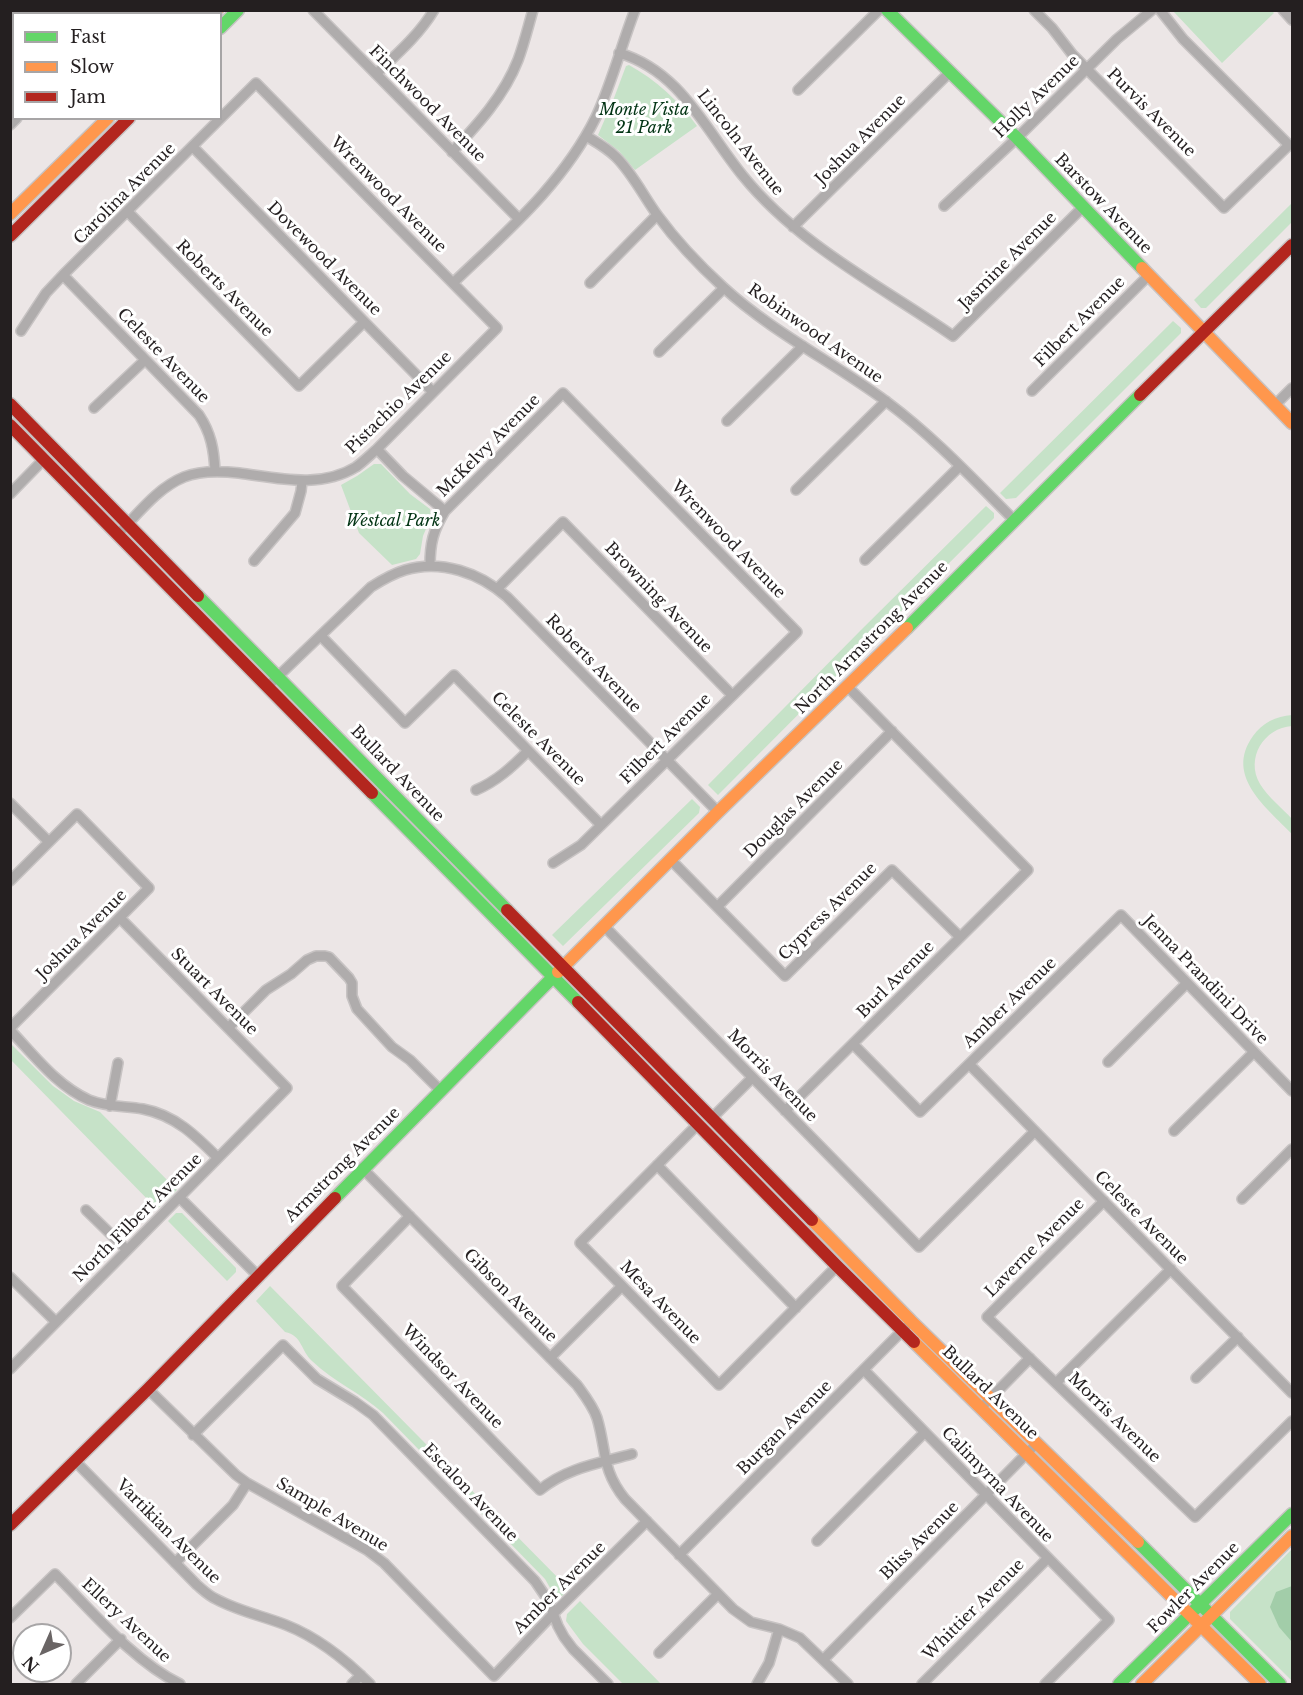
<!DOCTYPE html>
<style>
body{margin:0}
#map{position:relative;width:1303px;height:1695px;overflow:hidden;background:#ece6e6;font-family:"Libre Baskerville",serif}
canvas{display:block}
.frame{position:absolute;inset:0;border:12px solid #241f20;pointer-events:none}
.legend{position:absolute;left:12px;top:12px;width:210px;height:108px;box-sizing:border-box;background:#fff;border:2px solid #a7a5a6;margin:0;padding:8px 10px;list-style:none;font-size:18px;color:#241f20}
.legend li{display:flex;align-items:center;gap:12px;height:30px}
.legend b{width:30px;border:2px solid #a7a5a6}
.north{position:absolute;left:12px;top:1623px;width:60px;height:60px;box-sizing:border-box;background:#fff;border:2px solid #a7a5a6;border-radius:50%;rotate:225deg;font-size:16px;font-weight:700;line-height:24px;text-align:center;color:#241f20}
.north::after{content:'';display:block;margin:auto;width:21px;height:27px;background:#6a6565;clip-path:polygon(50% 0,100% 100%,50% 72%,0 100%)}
</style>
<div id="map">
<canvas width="1303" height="1695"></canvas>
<div class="frame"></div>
<ul class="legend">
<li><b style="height:8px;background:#63d668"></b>Fast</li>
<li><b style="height:8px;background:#ff974d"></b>Slow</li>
<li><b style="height:8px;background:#b3261e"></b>Jam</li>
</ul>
<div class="north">N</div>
</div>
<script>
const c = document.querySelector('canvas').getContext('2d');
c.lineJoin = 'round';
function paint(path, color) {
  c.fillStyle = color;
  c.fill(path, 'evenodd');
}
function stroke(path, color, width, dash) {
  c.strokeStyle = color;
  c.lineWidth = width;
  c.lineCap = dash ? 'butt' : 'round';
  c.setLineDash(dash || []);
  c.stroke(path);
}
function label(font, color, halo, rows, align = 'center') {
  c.font = font + ' "Libre Baskerville",serif';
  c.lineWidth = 6;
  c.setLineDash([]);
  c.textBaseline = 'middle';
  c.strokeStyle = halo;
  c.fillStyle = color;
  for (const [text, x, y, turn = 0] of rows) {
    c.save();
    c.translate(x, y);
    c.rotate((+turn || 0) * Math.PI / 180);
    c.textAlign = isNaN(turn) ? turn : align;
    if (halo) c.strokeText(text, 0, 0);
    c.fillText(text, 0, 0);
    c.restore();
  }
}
paint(new Path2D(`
 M 1272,11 L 1274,13 L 1222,63 L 1173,11 Z
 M 629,65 C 656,80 679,101 697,126 L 635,170 L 619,151 L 598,135 L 614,98 L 626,66 Z
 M 1292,203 L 1292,222 L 1206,308 L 1201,308 L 1194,300 Z
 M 1173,321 L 1181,328 L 1181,333 L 1016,498 L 1006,499 L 1000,493 Z
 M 374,464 L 381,464 L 410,494 L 430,509 L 431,517 L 423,536 L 420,554 L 416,559 L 392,565 L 359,533 L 341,485 L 357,476 Z
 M 986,506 L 994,513 L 994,518 L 718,795 L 708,785 L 861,630 Z
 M 1292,715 L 1292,726 C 1264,728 1245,758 1260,784 C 1268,797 1282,808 1292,819 L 1292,834 C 1267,808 1224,776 1253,736 C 1262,723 1276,716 1292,715 Z
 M 692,799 L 700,807 L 699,813 L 563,946 L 552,935 Z
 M 10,1043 L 53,1086 L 63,1093 L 74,1101 L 100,1112 L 177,1190 L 157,1209 L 11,1060 Z
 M 176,1213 L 182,1213 L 236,1268 L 236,1272 L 227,1281 L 168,1221 Z
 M 270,1286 L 569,1589 L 562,1596 L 554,1595 L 545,1579 L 383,1413 C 361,1393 334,1382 312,1361 C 301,1351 302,1335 285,1332 L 256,1301 Z
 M 1292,1549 L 1292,1681 L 1230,1619 L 1230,1612 Z
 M 580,1601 L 661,1684 L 623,1684 L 583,1644 L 566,1621 L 567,1614 Z`), '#c6e2c8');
paint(new Path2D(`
 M 1292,1586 L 1292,1642 L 1279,1627 L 1270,1607 L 1276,1592 Z`), '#a2cda9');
const street = new Path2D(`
 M 66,10 L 69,14
 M 313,10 L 519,219
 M 1034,10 L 1052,28 L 1072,54 L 1224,208 L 1289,145 L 1183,39 L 1160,10
 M 1283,10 L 1292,20
 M 123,14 L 126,10
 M 619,53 C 681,71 706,131 743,176 C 800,246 881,286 953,336 L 1083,207
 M 376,74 C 397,54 419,35 434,10
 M 798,90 L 879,10
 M 10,125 L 17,118
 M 586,136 C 596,142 607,148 616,157 C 633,174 644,197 658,216 C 677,242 699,265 723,287 C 772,332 833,362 887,402 C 934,437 973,479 1014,520
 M 193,147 L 433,392
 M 452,152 C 478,124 504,96 518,60 C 524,44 528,27 533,10
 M 944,206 L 1017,138 L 1117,39 L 1152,10
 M 128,212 L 299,386 L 364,322
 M 793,227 L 949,73
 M 63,275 L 199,415 C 211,433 214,450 215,471
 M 453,283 C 506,232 563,184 596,117 C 612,83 621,46 635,10
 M 590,283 L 657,215
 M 21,331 L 46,293 L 63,275 L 256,83 L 497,328 L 377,449 C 370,455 363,462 356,467 C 320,489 278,478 239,473 C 221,471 201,470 184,477 C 157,488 138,514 118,534
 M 659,352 L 724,288
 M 1032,391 L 1149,275
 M 1275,405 L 1292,388
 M 94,408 L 145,360
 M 727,421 L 803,346
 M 377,449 L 403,476 L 445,511
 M 796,490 L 886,401
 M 10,494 L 44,459
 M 865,560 L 960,466
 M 254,561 L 295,513 L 301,491 L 302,481
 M 430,566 C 430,543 433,531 445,511 L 563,393 L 797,632 L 581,845 L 553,863
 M 497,589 L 563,522 L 732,695
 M 321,636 L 405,723 L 454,675 L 601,825
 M 268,686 L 371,587 C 382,580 392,574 405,570 C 441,559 480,573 507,597 L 718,812
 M 476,790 C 497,781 512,767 528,751
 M 10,803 L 49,842
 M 671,860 L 785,976 L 892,870 L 960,937
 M 10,881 L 77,814 L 149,888 L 10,1028
 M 717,907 L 892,731
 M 605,927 L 919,1247 L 1035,1131
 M 228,1028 L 266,990 L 291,974 L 307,960 L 316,956 L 325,956 L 329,957 L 349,978 L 352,983 L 352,996 L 357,1009 L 392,1047 L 410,1060 L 440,1090
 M 10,1030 C 34,1055 57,1086 89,1100 C 106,1107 125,1106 143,1109 C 175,1115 196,1136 218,1158
 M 853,1044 L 920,1112 L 1121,915 L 1292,1091
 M 1108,1062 L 1187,983
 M 969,1064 L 1292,1393
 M 110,1106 L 118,1063
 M 785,1111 L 1028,870 L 848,687
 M 712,1118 L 752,1078
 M 698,1124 L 580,1243 L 719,1385 L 837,1266
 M 1174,1131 L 1254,1052
 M 657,1165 L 796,1308
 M 362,1168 L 577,1385 C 585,1396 593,1406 597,1418 C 607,1451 601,1469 625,1499 L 733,1609 L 751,1622 L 779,1629 L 800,1638 L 848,1684
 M 180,1198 L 257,1275
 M 1242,1199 L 1292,1149
 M 1104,1201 L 987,1317 L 1195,1517 L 1292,1421
 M 86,1210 L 127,1250
 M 410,1216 L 342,1286 L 540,1490 C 566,1468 600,1463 632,1454
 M 10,1277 L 56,1322
 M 550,1358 L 622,1286
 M 10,1369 L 287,1088 L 120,918
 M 864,1370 L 1109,1620 L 1045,1684
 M 1196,1378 L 1238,1337
 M 1056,1383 L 1171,1269
 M 148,1389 L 236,1475 L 247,1483 L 367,1550 L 384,1563 L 494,1676 L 553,1614 L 647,1521
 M 981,1408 L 1030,1358
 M 193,1435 L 283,1345 L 317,1379 L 355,1402 L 373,1415 L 535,1581 L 548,1600 L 558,1626 L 564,1637 L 573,1649 L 608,1684
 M 75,1461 L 197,1585 C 203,1590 209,1596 216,1599 C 238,1611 263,1616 286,1625 C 319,1638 346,1660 370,1684
 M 817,1541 L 925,1432
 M 679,1555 L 906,1327
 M 175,1563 L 233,1505 L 247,1483
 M 10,1618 L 55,1574 C 92,1611 133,1661 180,1684
 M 659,1653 L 718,1594
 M 823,1660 L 1037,1443
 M 76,1684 L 121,1639
 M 352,1684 L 361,1675
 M 757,1684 L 769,1663 L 779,1629
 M 922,1684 L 1048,1558`);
const fast = new Path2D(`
 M 887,10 L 1017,138 L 1142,268
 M 220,28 L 238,10
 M 198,596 L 507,910
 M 907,628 L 1140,395
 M 372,793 L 578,1002
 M 335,1198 L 558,972
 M 1138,1542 L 1280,1684
 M 1119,1684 L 1292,1514`);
const slow = new Path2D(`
 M 214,14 L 217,10
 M 10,214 L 108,118
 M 1142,268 L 1292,423
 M 558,972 L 718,812 L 907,628
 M 812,1220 L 911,1321 L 1138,1542
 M 914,1342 L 1260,1684
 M 1142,1684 L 1292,1536`);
const jam = new Path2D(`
 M 10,236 L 129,118
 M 1140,395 L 1292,245
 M 10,404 L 198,596
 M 10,425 L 372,793
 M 507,910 L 812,1220
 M 578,1002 L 837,1266 L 914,1342
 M 10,1525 L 148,1389 L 335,1198`);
stroke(street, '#c7c3c3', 12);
stroke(fast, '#c7c3c3', 15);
stroke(slow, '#c7c3c3', 15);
stroke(jam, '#c7c3c3', 15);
stroke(street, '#afacac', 9);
stroke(fast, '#63d668', 12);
stroke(slow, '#ff974d', 12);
stroke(jam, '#b3261e', 12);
label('16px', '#241f20', '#fff', [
 ["Holly Avenue",1037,97,-44],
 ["Finchwood Avenue",427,104,45],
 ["Purvis Avenue",1151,113,45],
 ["Joshua Avenue",861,140,-45],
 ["Lincoln Avenue",740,143,52],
 ["Carolina Avenue",125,194,-45],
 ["Wrenwood Avenue",388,195,45],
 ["Barstow Avenue",1103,204,46],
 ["Dovewood Avenue",324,259,45],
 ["Jasmine Avenue",1008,261,-45],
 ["Roberts Avenue",224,289,45],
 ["Filbert Avenue",1080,322,-45],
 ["Robinwood Avenue",815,334,35],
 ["Celeste Avenue",163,356,46],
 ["Pistachio Avenue",399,403,-44],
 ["McKelvy Avenue",489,446,-45],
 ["Wrenwood Avenue",728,540,46],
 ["Browning Avenue",658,598,46],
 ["North Armstrong Avenue",872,638,-45],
 ["Roberts Avenue",593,664,46],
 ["Celeste Avenue",538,739,45],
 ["Filbert Avenue",666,739,-45],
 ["Bullard Avenue",397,774,46],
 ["Douglas Avenue",794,809,-45],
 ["Cypress Avenue",828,912,-45],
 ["Joshua Avenue",82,935,-45],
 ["Burl Avenue",896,980,-45],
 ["Jenna Prandini Drive",1205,980,46],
 ["Stuart Avenue",214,992,45],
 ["Amber Avenue",1010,1003,-44],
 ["Morris Avenue",772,1076,46],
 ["Armstrong Avenue",343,1165,-45],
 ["North Filbert Avenue",138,1218,-45],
 ["Celeste Avenue",1141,1218,45],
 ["Laverne Avenue",1035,1248,-45],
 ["Gibson Avenue",510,1296,45],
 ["Mesa Avenue",660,1303,46],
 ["Windsor Avenue",452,1377,46],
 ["Bullard Avenue",990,1393,44],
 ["Morris Avenue",1114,1418,44],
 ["Burgan Avenue",785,1428,-45],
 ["Calimyrna Avenue",997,1485,46],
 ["Escalon Avenue",470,1493,46],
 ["Sample Avenue",332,1515,31],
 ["Vartikian Avenue",168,1532,45],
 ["Bliss Avenue",920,1541,-45],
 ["Amber Avenue",560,1588,-45],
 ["Fowler Avenue",1194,1588,-45],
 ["Whittier Avenue",974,1610,-45],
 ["Ellery Avenue",126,1621,43]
]);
label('italic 16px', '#023414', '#fff', [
 ["Monte Vista",644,110],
 ["21 Park",644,128],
 ["Westcal Park",393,521]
]);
</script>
